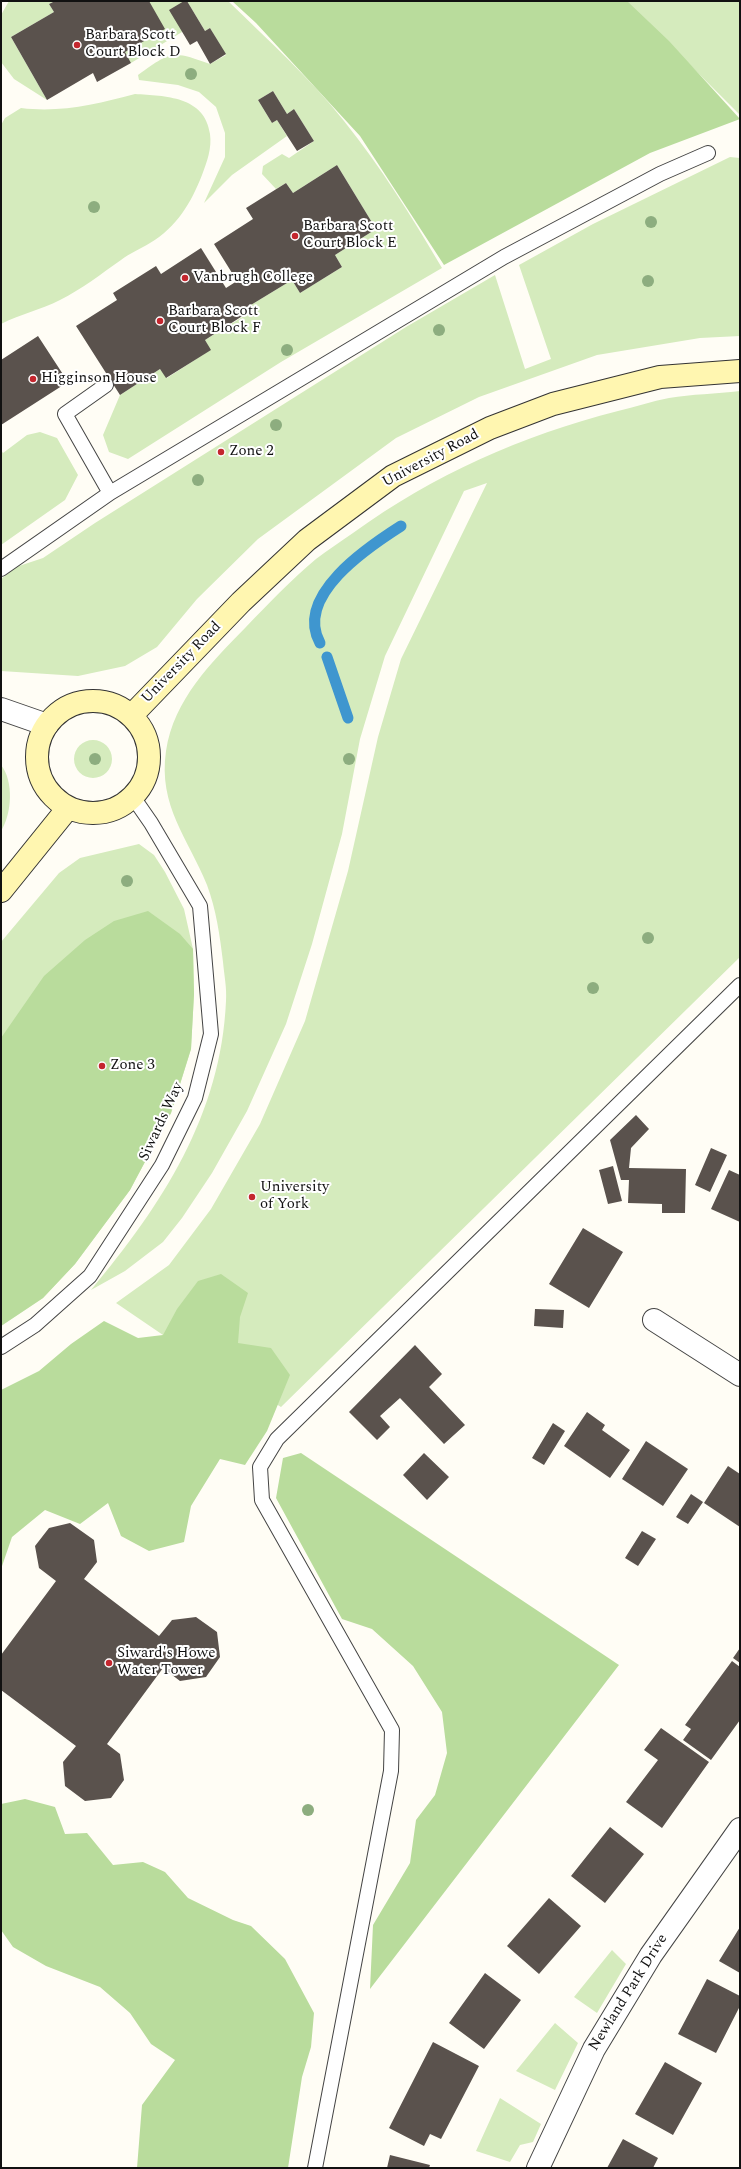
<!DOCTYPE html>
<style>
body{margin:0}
#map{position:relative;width:741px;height:2169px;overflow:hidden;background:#fffdf5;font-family:Spectral,serif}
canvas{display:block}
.frame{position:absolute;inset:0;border:2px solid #111;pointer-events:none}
</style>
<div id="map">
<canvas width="741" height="2169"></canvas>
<div class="frame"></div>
</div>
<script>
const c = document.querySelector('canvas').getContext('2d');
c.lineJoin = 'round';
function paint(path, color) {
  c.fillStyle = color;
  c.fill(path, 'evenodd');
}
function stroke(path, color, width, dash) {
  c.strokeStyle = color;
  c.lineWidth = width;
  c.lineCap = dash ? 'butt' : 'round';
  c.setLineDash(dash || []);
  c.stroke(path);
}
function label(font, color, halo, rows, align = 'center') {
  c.font = font + ' Spectral,serif';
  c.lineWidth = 4;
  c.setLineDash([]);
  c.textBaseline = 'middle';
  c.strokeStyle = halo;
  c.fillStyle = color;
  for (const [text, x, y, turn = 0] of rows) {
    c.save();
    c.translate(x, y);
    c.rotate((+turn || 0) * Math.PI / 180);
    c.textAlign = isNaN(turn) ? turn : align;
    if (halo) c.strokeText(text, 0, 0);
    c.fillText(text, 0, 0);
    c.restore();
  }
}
paint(new Path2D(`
 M 9,1 L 55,1 L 49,4 L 54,12 L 11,37 L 47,100 L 14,79 L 1,62 L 1,15 Z
 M 149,1 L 184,1 L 182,32 L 131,63 L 125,52 Z
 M 187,1 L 228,1 C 268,40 310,78 344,121 C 381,167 412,217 442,268 L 281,362 L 128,459 L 109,452 L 103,435 L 120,395 L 160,369 L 167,378 L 210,350 L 205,340 L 244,316 L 241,311 L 292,280 L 300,293 L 342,267 L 335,255 L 376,229 L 337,165 L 293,193 L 286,183 L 276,189 L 262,174 L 263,166 L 282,154 L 289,158 L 314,141 L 294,109 L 287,114 L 273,91 L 258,100 L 272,123 L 277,120 L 287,136 L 232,175 L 204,203 L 225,157 L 225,133 L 216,107 L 199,92 L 178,85 L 139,80 L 138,75 C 171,51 172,50 210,64 L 226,55 L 210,28 L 205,31 Z
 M 626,1 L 740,1 L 740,115 Z
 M 135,94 C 165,96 205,96 210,134 C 212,148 207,162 202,175 C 191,203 177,227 150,243 C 140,249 130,253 121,260 C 101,274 82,289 60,300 C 41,310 20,314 1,324 L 1,125 L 5,118 L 21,108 C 61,113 97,104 135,94 Z
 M 730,157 L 740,158 L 740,336 L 700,338 L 597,355 L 479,397 L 396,438 L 258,539 L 197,599 L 157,647 L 125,666 L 78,676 L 1,671 L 1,579 L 16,567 L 43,558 L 95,523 L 406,327 L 495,275 L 525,369 L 551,359 L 519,265 L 593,224 Z
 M 740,391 L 740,957 L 281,1407 L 163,1335 L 116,1303 L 169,1265 L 211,1209 L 260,1124 L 305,1021 L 348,871 L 378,737 L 401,659 L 487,483 L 464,491 L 385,656 L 360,739 L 342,834 L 312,944 L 286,1024 L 247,1111 L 212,1173 L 182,1218 L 163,1242 L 125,1271 L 91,1290 C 162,1205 221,1115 226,1001 C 227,988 224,974 223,962 C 220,936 216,909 207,885 C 188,838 158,806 166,751 C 174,699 211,663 246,627 C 268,604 291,580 316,559 C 328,550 341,541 353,533 C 435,474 521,436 618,411 C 635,407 652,401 669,398 C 692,394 716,394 740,391 Z
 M 40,432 L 57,438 L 78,475 L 65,500 L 1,545 L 1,450 L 3,453 L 27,435 Z
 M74 759a19 19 0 1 1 38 0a19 19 0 1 1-38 0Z
 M 1,765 C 14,781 12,814 1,831 Z
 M 139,844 L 154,855 L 165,872 L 184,909 L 193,949 L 194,994 L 191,1049 L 171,1113 L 130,1190 L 75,1264 L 43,1298 L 1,1326 L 1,942 L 59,873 L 80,858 Z
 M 612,1950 L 626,1964 L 597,2013 L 574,1997 Z
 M 555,2023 L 578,2043 L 555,2090 L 516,2071 Z
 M 500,2098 L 541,2124 L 533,2142 L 520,2145 L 510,2162 L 476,2151 Z`), '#d5ebbd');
paint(new Path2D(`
 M 232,1 L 627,1 L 669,41 L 740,119 L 650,153 L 444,265 L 360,136 L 256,23 Z
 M 148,911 L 180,934 L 193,949 L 194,994 L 191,1049 L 171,1113 L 130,1190 L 75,1264 L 43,1298 L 1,1326 L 1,1038 L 44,976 L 85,940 L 114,921 Z
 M 221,1274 L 248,1293 L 240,1317 L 238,1343 L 271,1348 L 290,1375 L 267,1431 L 245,1465 L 220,1459 L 191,1506 L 184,1542 L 149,1551 L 121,1536 L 108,1503 L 80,1524 L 45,1510 L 12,1537 L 1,1569 L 1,1390 L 39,1371 L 71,1344 L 104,1321 L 138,1338 L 163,1335 L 177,1309 L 198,1281 Z
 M 301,1453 L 619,1665 L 370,1989 L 373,1925 L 410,1863 L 416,1820 L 435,1795 L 447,1753 L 442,1712 L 413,1666 L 372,1629 L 342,1619 L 276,1498 L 283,1458 Z
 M 25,1799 L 55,1807 L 65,1834 L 87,1833 L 113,1865 L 143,1862 L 165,1872 L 188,1898 L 233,1920 L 251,1926 L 285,1959 L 314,2013 L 311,2047 L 302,2077 L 288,2168 L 137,2168 L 142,2105 L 175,2060 L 151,2044 L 130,2013 L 100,1987 L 46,1966 L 13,1947 L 1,1930 L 1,1804 Z`), '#b9dc9c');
stroke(new Path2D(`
 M 320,643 C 294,596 368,547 401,526
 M 327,657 L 348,718`), '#3f96cf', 11);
paint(new Path2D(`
 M 55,1 L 149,1 L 165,29 L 125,52 L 131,63 L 97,82 L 93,73 L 47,100 L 11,37 L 54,12 L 49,4 Z
 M 184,1 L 187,1 L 205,31 L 210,28 L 226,54 L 210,64 L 197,41 L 190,45 L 169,10 Z
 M 273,91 L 287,114 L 294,109 L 314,141 L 297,151 L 277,120 L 272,123 L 258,100 Z
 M 337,165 L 376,229 L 335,255 L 342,267 L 300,293 L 292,280 L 241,311 L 244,315 L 205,340 L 211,350 L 166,378 L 160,369 L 120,395 L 76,326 L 117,300 L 113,293 L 156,266 L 161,274 L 201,248 L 226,288 L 237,281 L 214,244 L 253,219 L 246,208 L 286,183 L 293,193 Z
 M 38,336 L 68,382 L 1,425 L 1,360 Z
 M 636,1115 L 649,1129 L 631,1148 L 629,1168 L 686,1169 L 685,1213 L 662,1213 L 662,1204 L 628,1203 L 629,1180 L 621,1180 L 610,1140 Z
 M 711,1148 L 727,1155 L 710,1192 L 695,1185 Z
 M 613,1166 L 622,1201 L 608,1204 L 599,1170 Z
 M 729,1170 L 740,1175 L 740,1222 L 711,1209 Z
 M 583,1228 L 623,1252 L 589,1308 L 549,1284 Z
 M 535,1309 L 564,1310 L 563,1328 L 534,1326 Z
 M 415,1345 L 442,1374 L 429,1387 L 465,1425 L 444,1444 L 400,1398 L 380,1416 L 390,1427 L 377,1440 L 349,1412 Z
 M 587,1412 L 605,1425 L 602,1430 L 630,1450 L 610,1478 L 564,1446 Z
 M 553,1423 L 565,1431 L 544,1465 L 532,1458 Z
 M 646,1441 L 688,1469 L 663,1506 L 622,1479 Z
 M 424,1453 L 449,1477 L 427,1500 L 403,1475 Z
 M 728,1466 L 740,1474 L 740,1527 L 704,1503 Z
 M 691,1494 L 703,1502 L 688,1524 L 676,1517 Z
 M 70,1523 L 94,1540 L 97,1562 L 84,1579 L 159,1636 L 172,1620 L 196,1617 L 217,1632 L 220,1657 L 206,1677 L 180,1681 L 163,1668 L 107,1744 L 120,1754 L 124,1780 L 111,1798 L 85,1801 L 65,1786 L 63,1762 L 76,1746 L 1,1690 L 1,1655 L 56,1581 L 39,1568 L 35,1546 L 49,1528 Z
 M 642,1531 L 656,1539 L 638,1566 L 625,1558 Z
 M 740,1648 L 740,1663 L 733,1658 Z
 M 732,1661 L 740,1667 L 740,1720 L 711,1760 L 683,1740 L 691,1729 L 685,1725 Z
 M 661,1728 L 709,1762 L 662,1828 L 626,1802 L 658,1760 L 644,1750 Z
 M 610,1827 L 644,1854 L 605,1903 L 571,1876 Z
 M 549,1898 L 581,1926 L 539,1974 L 507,1946 Z
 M 740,1927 L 740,1973 L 719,1961 Z
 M 485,1973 L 521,2000 L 484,2049 L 449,2023 Z
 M 707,1979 L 740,1996 L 740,2006 L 716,2053 L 678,2034 Z
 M 433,2042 L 479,2066 L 441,2139 L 430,2134 L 424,2146 L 389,2128 Z
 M 665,2062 L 702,2083 L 673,2135 L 635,2114 Z
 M 623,2139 L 658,2158 L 653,2168 L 607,2168 Z
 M 390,2155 L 430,2165 L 429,2168 L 387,2168 Z`), '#5a524d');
const lane = new Path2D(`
 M 106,385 L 65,414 L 110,493
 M 1,569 L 110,493 L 504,257 L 660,174 L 708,153
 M 1,1347 L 35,1325 L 90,1276 L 162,1165 L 195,1098 L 211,1034 L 200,906 L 151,823 L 133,797
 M 315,2168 L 391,1771 L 392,1730 L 262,1500 L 260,1467 L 277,1439 L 740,985`);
const street = new Path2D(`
 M 1,709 L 47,725
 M 654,1320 L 740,1375
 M 538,2168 L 594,2049 L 651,1955 L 740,1829`);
const secondary = new Path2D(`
 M37 757a56 56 0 1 1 112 0a56 56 0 1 1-112 0Z
 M 132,715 L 241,602 L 307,540 L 393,476 L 490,428 L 553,404 L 660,377 L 740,371
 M 1,891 L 68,808`);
stroke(lane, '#444', 16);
stroke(street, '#444', 24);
stroke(secondary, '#333', 24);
stroke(lane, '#fff', 14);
stroke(street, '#fff', 22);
stroke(secondary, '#fff6b0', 22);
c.fillStyle = '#8dad7f';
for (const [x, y] of [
 [191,74],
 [94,207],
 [651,222],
 [648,281],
 [439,330],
 [287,350],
 [276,425],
 [198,480],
 [95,759],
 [349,759],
 [127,881],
 [648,938],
 [593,988],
 [308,1810]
]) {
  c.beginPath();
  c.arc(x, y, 6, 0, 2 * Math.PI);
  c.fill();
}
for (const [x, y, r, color] of [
 [77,45,4,"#c4262e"],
 [295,236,4,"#c4262e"],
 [185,278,4,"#c4262e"],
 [160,321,4,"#c4262e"],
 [33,379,4,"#c4262e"],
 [221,452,4,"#c4262e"],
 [102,1066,4,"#c4262e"],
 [252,1197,4,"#c4262e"],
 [109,1663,4,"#c4262e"]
]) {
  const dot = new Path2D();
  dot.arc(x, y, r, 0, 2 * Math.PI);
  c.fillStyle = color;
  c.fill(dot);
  stroke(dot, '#fff', 1.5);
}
label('15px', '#111', '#fff', [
 ["Barbara Scott",85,36],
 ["Court Block D",85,53],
 ["Barbara Scott",303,227],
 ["Court Block E",303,244],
 ["Vanbrugh College",193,278],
 ["Barbara Scott",168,312],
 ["Court Block F",168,329],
 ["Higginson House",41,379],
 ["Zone 2",229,452],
 ["Zone 3",110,1066],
 ["University",260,1188],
 ["of York",260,1205],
 ["Siward's Howe",117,1654],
 ["Water Tower",117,1671]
], 'left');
label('15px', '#111', '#fff', [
 ["University Road",431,459,-28],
 ["University Road",182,663,-46],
 ["Siwards Way",162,1122,-65],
 ["Newland Park Drive",629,1993,-58]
]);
</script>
